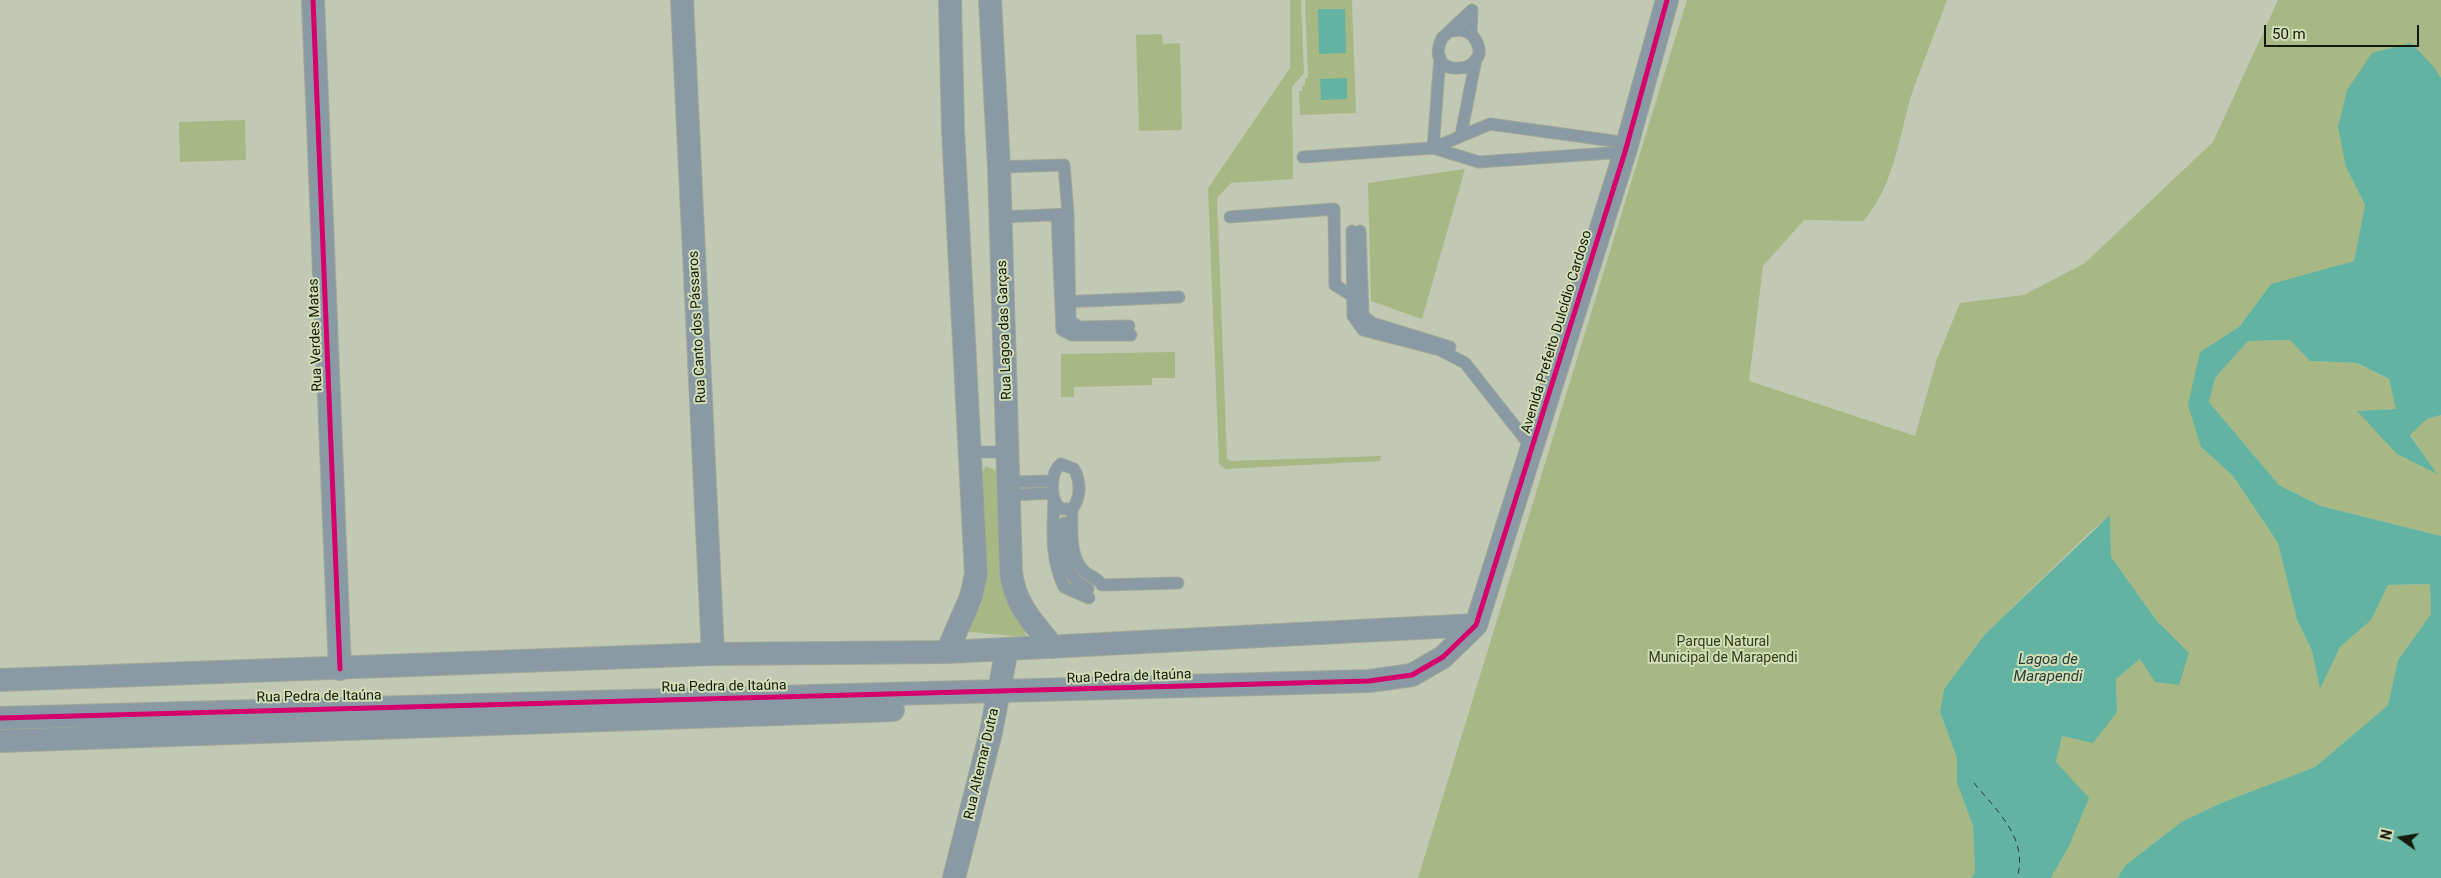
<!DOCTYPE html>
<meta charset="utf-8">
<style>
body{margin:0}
#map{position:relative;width:2441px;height:878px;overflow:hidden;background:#c1c8b3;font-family:Roboto,sans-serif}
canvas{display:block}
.north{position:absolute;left:2376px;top:813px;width:50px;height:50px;-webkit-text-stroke:4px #d1deb7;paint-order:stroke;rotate:283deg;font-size:14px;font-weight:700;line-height:20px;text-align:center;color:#14190a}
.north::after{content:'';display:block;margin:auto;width:18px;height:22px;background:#14190a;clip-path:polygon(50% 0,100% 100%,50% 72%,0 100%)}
.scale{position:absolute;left:2264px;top:25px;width:155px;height:22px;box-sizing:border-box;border:2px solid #14190a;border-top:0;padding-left:6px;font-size:15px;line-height:18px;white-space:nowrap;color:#14190a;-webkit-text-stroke:4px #d1deb7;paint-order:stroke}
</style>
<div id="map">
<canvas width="2441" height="878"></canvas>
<div class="north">N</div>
<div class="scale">50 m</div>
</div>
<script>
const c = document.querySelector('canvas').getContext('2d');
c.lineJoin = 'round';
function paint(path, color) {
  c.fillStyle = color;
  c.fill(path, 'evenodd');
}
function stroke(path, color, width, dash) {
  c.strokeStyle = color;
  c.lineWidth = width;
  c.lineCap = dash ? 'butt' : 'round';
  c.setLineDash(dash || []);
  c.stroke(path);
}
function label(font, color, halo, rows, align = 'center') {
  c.font = font + ' Roboto,sans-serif';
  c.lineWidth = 4;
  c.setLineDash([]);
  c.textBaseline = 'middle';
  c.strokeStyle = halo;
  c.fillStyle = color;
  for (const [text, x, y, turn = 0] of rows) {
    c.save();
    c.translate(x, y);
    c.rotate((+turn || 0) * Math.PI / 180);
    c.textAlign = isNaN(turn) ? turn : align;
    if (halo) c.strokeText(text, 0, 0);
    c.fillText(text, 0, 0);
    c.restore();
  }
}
paint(new Path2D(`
 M 1290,0 L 1301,0 L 1304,73 L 1292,87 L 1293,179 L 1231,183 L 1217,198 L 1227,459 L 1230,461 L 1381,456 L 1380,461 L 1226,469 L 1219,464 L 1208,188 L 1290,68 Z
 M 1305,0 L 1352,0 L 1356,113 L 1300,115 L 1299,91 L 1302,91 L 1302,86 L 1305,85 L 1305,78 L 1308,78 Z
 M 1687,0 L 1947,0 C 1936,30 1924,60 1913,90 C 1899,133 1895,186 1863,221 L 1804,220 L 1763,266 L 1749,381 L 1915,436 L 1937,359 L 1960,303 L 2024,295 L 2085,263 L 2213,142 L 2278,0 L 2441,0 L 2441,78 L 2435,68 L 2346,167 L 2365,205 L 2354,262 L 2271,284 L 2239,327 L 2200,352 L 2201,447 L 2233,476 L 2278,543 L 2297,620 L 2312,651 L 2320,688 L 2340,647 L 2371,620 L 2388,585 L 2430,584 L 2431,614 L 2398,660 L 2388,705 L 2315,767 L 2221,803 L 2181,822 L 2126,865 L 2117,878 L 2051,878 L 2069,846 L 2056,762 L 2062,736 L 2117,712 L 2116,679 L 2140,659 L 2189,654 L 2157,621 L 2111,557 L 2110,516 L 2089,533 L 1985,634 L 1944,689 L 1940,712 L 1957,758 L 1957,783 L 1973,826 L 1975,872 L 1971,878 L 1418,878 Z
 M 1162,34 L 1163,44 L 1180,43 L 1182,130 L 1139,131 L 1136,35 Z
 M 245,120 L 246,160 L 180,162 L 179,122 Z
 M 1465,169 L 1422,319 L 1371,301 L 1368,183 Z
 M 2290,340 L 2310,361 L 2357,363 L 2389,379 L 2397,409 L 2358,411 L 2436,473 L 2410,434 L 2427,419 L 2441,415 L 2441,536 L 2321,506 L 2279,485 L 2209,402 L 2215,378 L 2248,341 Z
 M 1175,352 L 1175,378 L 1152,378 L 1152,385 L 1074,387 L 1074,397 L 1061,397 L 1061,354 Z
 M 986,466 L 997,471 L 1026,637 L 969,632 L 968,625 L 982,604 L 986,581 L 981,474 Z`), '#a8b884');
paint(new Path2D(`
 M 1318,9 L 1345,9 L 1346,53 L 1319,54 Z
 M 2411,43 L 2435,68 L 2441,78 L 2441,415 L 2427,419 L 2410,435 L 2437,474 L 2397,454 L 2357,411 L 2396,409 L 2389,379 L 2357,363 L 2310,361 L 2290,340 L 2248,341 L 2215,378 L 2209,402 L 2279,485 L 2321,506 L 2441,536 L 2441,878 L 2117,878 L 2126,865 L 2181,822 L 2221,803 L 2315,767 L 2388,705 L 2398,660 L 2431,614 L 2430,584 L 2388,585 L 2371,620 L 2340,647 L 2320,689 L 2312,651 L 2297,620 L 2278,543 L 2233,476 L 2201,447 L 2188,405 L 2200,352 L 2239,327 L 2271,284 L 2354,261 L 2365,205 L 2346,167 L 2338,127 L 2347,90 L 2372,53 Z
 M 1347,78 L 1347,99 L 1321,100 L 1320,79 Z
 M 2110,515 L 2111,557 L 2157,621 L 2189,653 L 2179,685 L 2155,682 L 2140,659 L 2116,679 L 2117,712 L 2093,743 L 2062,736 L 2056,762 L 2089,798 L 2069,846 L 2051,878 L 1971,878 L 1975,872 L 1973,826 L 1957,783 L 1957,758 L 1940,712 L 1944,689 L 1985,634 Z`), '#62b3a2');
stroke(new Path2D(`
 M 1974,783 C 1997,811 2029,839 2017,878`), '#233c38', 1, [6, 5]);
const lane = new Path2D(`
 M 1452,31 C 1461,29 1470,31 1475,39 C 1497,74 1421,82 1442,38 L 1472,10 L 1471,34
 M 1461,135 L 1476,59
 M 1433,148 L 1490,124 L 1628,143
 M 1433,148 L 1440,57
 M 1303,157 L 1433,148 L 1479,162 L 1625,152
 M 999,167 L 1064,165 L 1068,214 L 1001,217
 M 1068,214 L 1070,321 L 1079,327 L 1129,326
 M 1057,215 L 1062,330 L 1072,335 L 1131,335
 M 1230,217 L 1334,209 L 1335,285 L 1356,298
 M 1352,231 L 1353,316 L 1363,330 L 1440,350 L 1465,363 L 1532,448
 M 1360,231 L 1363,316 L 1372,323 L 1450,347
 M 1061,302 L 1179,297
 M 969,452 L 1009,452
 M 1061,464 L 1074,469 C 1081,482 1081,498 1072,509 L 1061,509 C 1049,500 1050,472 1061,464 Z
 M 1010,482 L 1053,481
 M 1010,495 L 1053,493
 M 1054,498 C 1053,530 1050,558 1064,587 L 1089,598
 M 1072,509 C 1072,528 1069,557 1084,571 C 1090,577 1097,577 1102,585 L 1178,583
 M 1064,523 C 1064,551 1060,573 1088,589`);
const street = new Path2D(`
 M 313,0 L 340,669
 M 682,0 L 713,654
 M 990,0 L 999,167 L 1011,572 C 1015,606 1033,622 1053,647
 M 947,652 L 971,597 L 976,574 L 953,129 L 950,0
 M 0,680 L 713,654 L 947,652 L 1476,625
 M 0,718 L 1369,681 L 1412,675 L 1443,657 L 1476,625 L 1625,152 L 1667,0
 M 0,741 L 893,710
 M 954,878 L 991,732 L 1007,649`);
stroke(lane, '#a1a796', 13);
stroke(street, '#a1a796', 24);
stroke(lane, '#899aa4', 11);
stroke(street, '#899aa4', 22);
stroke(new Path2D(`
 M 313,0 L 340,669
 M 0,718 L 1369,681 L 1412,675 L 1443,657 L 1476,625 L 1625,152 L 1667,0`), '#d6006c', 5);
label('14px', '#14190a', '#d1deb7', [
 ["Rua Canto dos Pássaros",698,327,-93],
 ["Rua Lagoa das Garças",1005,330,-92],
 ["Avenida Prefeito Dulcídio Cardoso",1557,332,-73],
 ["Rua Verdes Matas",316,335,-92],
 ["Rua Pedra de Itaúna",1129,677,-2],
 ["Rua Pedra de Itaúna",724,687,-1],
 ["Rua Pedra de Itaúna",319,697,-1],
 ["Rua Altemar Dutra",982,764,-77]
]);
label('14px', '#333d15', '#d1deb7', [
 ["Parque Natural",1723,642],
 ["Municipal de Marapendi",1723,658]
]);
label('italic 15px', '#233c38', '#d1deb7', [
 ["Lagoa de",2048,660],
 ["Marapendi",2048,677]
]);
</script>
